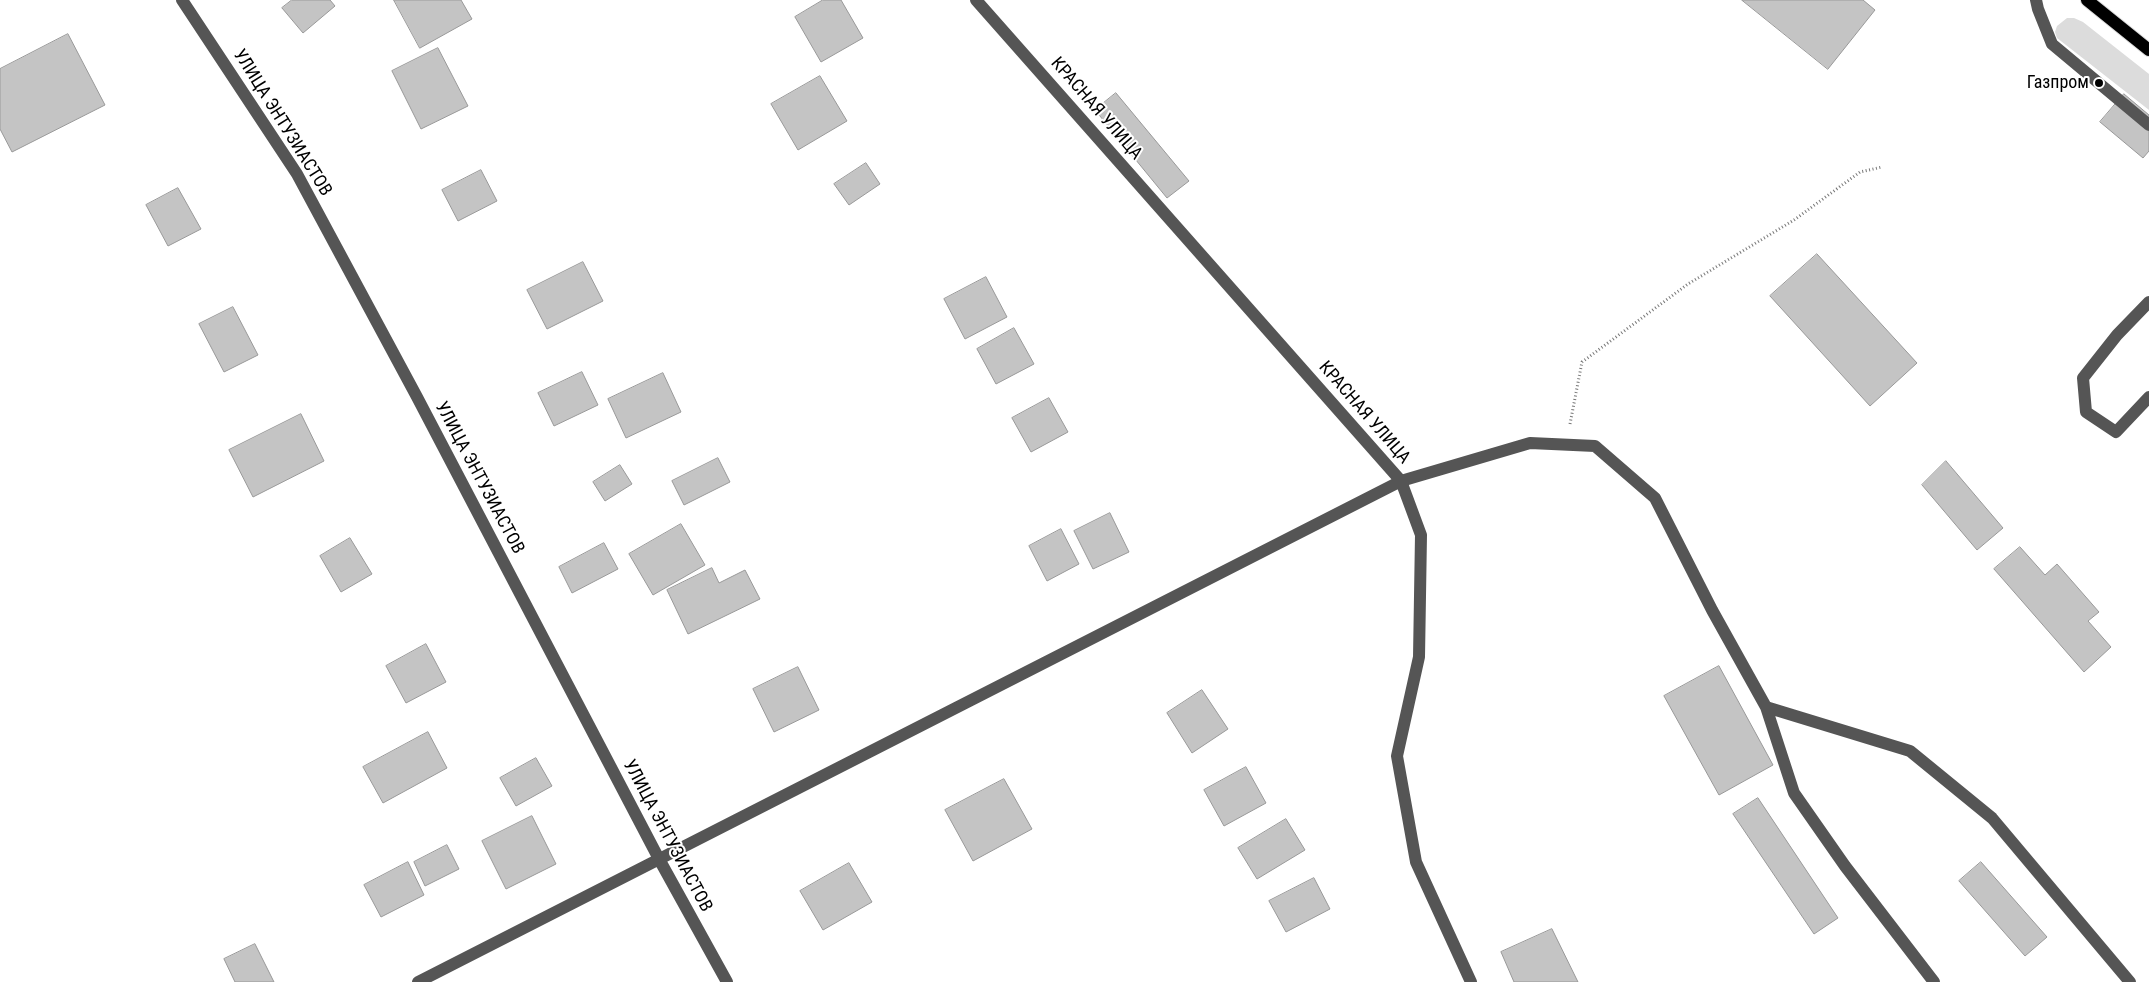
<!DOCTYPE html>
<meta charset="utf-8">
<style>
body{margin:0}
canvas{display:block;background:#fff}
</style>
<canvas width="2149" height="982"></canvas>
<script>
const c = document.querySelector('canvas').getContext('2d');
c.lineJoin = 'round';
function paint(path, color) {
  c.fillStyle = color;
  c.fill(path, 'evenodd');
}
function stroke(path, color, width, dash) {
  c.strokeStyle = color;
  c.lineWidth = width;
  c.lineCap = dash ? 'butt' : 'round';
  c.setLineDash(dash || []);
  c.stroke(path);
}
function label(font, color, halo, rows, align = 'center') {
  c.font = font + ' "Roboto Condensed",sans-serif';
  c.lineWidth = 4;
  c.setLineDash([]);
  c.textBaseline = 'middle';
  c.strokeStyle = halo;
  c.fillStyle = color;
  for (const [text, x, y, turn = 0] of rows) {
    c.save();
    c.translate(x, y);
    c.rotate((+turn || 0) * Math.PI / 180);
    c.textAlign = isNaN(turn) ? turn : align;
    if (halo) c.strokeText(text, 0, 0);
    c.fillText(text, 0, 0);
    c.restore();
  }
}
paint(new Path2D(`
 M 2067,18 L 2074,18 L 2083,22 L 2149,74 L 2149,110 L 2057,38 L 2055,32 L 2057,26 Z`), '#dcdcdc');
const building = new Path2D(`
 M 292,0 L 330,0 L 335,6 L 303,33 L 282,8 Z
 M 394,0 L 461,0 L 472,19 L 420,48 Z
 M 823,0 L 841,0 L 863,38 L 821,62 L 795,17 Z
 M 1742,0 L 1863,0 L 1875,10 L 1828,69 Z
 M 68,34 L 105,105 L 12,152 L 0,129 L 0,69 Z
 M 438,48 L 468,106 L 421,129 L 392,71 Z
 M 820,76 L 847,121 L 798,150 L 771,104 Z
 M 1116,93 L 1189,181 L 1167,198 L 1095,110 Z
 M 2124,94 L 2149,115 L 2149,151 L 2143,158 L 2100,122 Z
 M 866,163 L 880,184 L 849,205 L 834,184 Z
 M 481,170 L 497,201 L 458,221 L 442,190 Z
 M 178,188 L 201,229 L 168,246 L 146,205 Z
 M 1817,254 L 1917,363 L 1870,406 L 1770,296 Z
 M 583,262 L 603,301 L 547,329 L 527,290 Z
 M 986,277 L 1007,317 L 965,339 L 944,299 Z
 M 233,307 L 258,355 L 224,372 L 199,324 Z
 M 1014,328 L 1034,364 L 996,384 L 977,349 Z
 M 582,372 L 598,405 L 554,426 L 538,393 Z
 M 663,373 L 681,412 L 626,438 L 608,399 Z
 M 1049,398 L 1068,432 L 1031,452 L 1012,418 Z
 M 301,414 L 324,461 L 253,497 L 229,450 Z
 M 718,458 L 730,482 L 684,505 L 672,481 Z
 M 1946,461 L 2003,528 L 1977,550 L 1922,485 Z
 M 620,465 L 632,484 L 605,501 L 593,482 Z
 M 1110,513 L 1129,552 L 1093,569 L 1074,531 Z
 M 681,524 L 705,565 L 653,595 L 629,554 Z
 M 1061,529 L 1079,564 L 1047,581 L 1029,546 Z
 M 350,538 L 372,574 L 341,592 L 320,556 Z
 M 604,543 L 618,569 L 572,593 L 559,567 Z
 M 2020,547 L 2045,575 L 2057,564 L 2099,612 L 2088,621 L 2111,647 L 2084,672 L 1994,569 Z
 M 712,568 L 719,583 L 745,570 L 760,599 L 688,634 L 667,590 Z
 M 426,644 L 446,682 L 406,703 L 386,666 Z
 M 1719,666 L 1773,765 L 1719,795 L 1664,696 Z
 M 798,667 L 819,710 L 774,732 L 753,689 Z
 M 1202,690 L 1228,729 L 1192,753 L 1167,713 Z
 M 428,732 L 447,768 L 383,803 L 363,767 Z
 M 536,758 L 552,786 L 516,806 L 500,778 Z
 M 1246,767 L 1266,803 L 1224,826 L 1204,790 Z
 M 1004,779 L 1032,829 L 973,861 L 945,810 Z
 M 1758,798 L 1838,918 L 1814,934 L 1733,814 Z
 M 532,816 L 556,864 L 506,889 L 482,841 Z
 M 1286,819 L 1305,850 L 1257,879 L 1238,848 Z
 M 447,845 L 459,869 L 425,886 L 414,862 Z
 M 408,862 L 424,895 L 381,917 L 364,885 Z
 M 1981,862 L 2047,937 L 2025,956 L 1959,881 Z
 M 849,863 L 872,902 L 823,930 L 800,891 Z
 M 1314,878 L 1330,909 L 1286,932 L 1269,901 Z
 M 1552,929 L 1578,982 L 1514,982 L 1501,952 Z
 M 255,944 L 274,982 L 235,982 L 224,959 Z`);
paint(building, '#c4c4c4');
stroke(building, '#999', 1);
const major = new Path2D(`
 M 2087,0 L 2149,50`);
stroke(major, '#dbdbdb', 14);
stroke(new Path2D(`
 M 1570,424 L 1582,362 L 1688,284 L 1794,220 L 1860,172 L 1882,167`), '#777', 3, [1, 2.5]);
stroke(new Path2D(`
 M 182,0 L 297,174 L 417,397 L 659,859 L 727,982
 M 976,0 L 1401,481 L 1421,535 L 1419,657 L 1397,756 L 1416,862 L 1471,982
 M 2036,0 L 2038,9 L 2052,44 L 2149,125
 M 2149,302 L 2117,335 L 2083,378 L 2086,412 L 2116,432 L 2149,397
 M 1766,707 L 1794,793 L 1845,866 L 1934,982
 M 418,982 L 1401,481 L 1530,443 L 1595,446 L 1655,498 L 1712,610 L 1766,707 L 1910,751 L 1992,818 L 2130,982`), '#555', 12);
stroke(major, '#000', 12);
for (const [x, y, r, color] of [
 [2099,83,5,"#000"]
]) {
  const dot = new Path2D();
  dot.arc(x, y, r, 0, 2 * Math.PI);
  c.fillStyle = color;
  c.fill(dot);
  stroke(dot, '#fff', 2);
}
label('18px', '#000', '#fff', [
 ["Газпром",2089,83]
], 'right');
label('18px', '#000', '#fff', [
 ["КРАСНАЯ УЛИЦА",1096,109,49],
 ["УЛИЦА ЭНТУЗИАСТОВ",282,123,58],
 ["КРАСНАЯ УЛИЦА",1364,413,49],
 ["УЛИЦА ЭНТУЗИАСТОВ",479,478,62],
 ["УЛИЦА ЭНТУЗИАСТОВ",667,836,62]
]);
</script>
